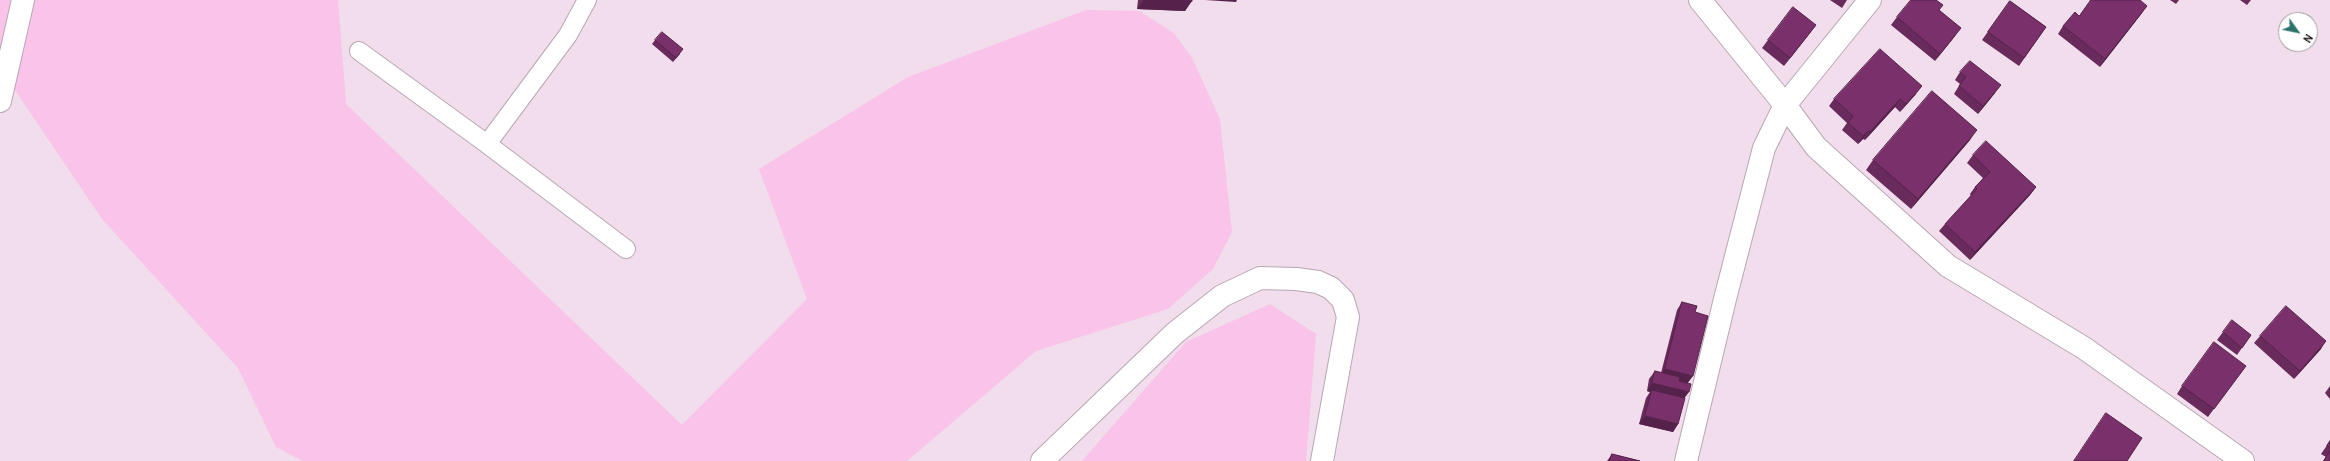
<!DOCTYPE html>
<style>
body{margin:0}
#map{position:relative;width:2330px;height:461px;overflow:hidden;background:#f1ddeb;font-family:Karla,sans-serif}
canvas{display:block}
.north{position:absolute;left:2278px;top:12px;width:40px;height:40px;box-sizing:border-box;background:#fff;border:1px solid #a19ea0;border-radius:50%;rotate:123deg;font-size:11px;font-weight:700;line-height:16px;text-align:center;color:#130d11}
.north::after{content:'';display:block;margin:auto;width:14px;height:18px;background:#2a726b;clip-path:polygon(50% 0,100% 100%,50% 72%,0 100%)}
</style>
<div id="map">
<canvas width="2330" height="461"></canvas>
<div class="north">N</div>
</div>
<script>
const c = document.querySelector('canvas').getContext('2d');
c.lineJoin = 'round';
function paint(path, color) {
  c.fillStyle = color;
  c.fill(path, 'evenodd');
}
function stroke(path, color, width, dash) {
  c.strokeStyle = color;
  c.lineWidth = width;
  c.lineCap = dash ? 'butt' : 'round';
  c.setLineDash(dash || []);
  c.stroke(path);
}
paint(new Path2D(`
 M 0,0 L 338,0 L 346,104 L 682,425 L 807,299 L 759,169 L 908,77 L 1086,10 L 1139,11 L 1174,33 L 1192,58 L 1220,119 L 1232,232 L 1213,269 L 1168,309 L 1036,351 L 907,461 L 303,461 L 276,447 L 238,368 L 102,219 L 0,68 Z
 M 1270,304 L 1316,334 L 1306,461 L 1082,461 L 1186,342 Z`), '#f9c3ea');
const service = new Path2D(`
 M 587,0 L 568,35 L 487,144 L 626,249
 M 359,51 L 487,144`);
const minor = new Path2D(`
 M 1700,0 L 1785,105 L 1816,147 L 1948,266 L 2084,348 L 2243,461
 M 0,101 L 23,0
 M 1042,461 L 1175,333 L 1222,296 L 1260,278 L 1296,279 L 1318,282 L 1331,288 L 1343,300 L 1348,317 L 1322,461
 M 1686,461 L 1725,299 L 1764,148 L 1785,105 L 1870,0`);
stroke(service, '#b9a7b4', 20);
stroke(minor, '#b9a7b4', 24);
stroke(service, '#fff', 18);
stroke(minor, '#fff', 22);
paint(new Path2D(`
 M 1138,0 L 1192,0 L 1185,11 L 1137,9 Z
 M 1830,0 L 1847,0 L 1842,8 Z
 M 2170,0 L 2179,0 L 2176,4 Z
 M 2240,0 L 2251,0 L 2247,5 Z
 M 2010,1 L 2046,27 L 2019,66 L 1982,40 Z
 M 1939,11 L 1955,36 L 1935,61 L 1891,25 L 1897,17 Z
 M 2142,13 L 2100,67 L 2058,34 L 2063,26 L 2079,16 Z
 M 1816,25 L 1784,66 L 1762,48 L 1768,40 Z
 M 655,40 L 680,54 L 673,62 L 652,44 Z
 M 1960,72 L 1995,93 L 1978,114 L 1954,94 L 1960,84 L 1955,80 Z
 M 1916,94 L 1900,112 L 1895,107 L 1865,140 L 1863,139 L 1858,144 L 1842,130 L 1847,123 L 1829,106 L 1834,99 Z
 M 1970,140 L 1911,209 L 1866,170 L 1873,160 Z
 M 1973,155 L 2036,187 L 2030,195 L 1970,260 L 1939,231 L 1945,224 L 1971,196 L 1970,194 L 1975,187 L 1983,178 L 1967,163 Z
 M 1682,302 L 1695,312 L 1688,383 L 1678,424 L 1673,432 L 1639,424 L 1646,398 L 1650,392 L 1647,391 L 1649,379 L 1655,371 L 1661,373 L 1677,310 Z
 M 2223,332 L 2251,335 L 2237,355 L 2217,340 Z
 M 2260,336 L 2321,349 L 2294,379 L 2254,343 Z
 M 2240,373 L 2208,417 L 2177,394 L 2182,386 Z
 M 2330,386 L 2330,399 L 2325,393 Z
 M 2330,441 L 2330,461 L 2323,461 L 2326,457 L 2321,454 Z
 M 1612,454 L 1640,461 L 1607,461 Z`), '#692a5c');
paint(new Path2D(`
 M 1144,0 L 1166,0 L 1192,1 L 1185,11 L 1137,9 Z
 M 1205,0 L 1237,0 L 1236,2 Z
 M 2147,6 L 2142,13 L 2100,67 L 2105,59 Z
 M 1816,25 L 1810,33 L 1784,66 L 1790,58 Z
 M 1961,28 L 1955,36 L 1935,61 L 1940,54 Z
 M 2001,85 L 1995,93 L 1978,114 L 1983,106 Z
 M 1922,86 L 1916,94 L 1900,112 L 1906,104 Z
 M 1900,99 L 1895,107 L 1865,140 L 1870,132 Z
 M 1977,130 L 1970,140 L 1911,209 L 1918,199 Z
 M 1868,131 L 1863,139 L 1858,144 L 1863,136 Z
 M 2036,187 L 2030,195 L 1970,260 L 1975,252 Z
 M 2326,341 L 2321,349 L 2294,379 L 2300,371 Z
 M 1665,369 L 1693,376 L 1687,384 L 1660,376 Z
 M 1652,383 L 1689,392 L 1683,400 L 1652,390 L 1650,392 L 1647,391 Z
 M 1645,416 L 1678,424 L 1673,432 L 1639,424 Z`), '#55224b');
const building = new Path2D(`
 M 1166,0 L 1192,0 L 1192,1 Z
 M 1911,0 L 1936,0 L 1943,5 L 1939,10 L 1961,28 L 1940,54 L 1897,17 Z
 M 2091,0 L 2140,0 L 2147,6 L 2105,59 L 2063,26 L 2075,12 L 2079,16 Z
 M 2010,1 L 2046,27 L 2024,58 L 1988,32 Z
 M 1793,7 L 1816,25 L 1790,58 L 1768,40 Z
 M 662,32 L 683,49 L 676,58 L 655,40 Z
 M 1880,49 L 1922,86 L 1906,104 L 1900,99 L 1870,132 L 1868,131 L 1863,136 L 1848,123 L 1853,116 L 1834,99 Z
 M 1970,61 L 2001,85 L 1983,106 L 1959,86 L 1966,77 L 1960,72 Z
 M 1932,91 L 1977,130 L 1918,199 L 1873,160 Z
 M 1986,141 L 2036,187 L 1975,252 L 1945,224 L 1977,189 L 1975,187 L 1990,172 L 1973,155 Z
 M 1682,302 L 1697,306 L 1695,312 L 1708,316 L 1693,376 L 1665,369 Z
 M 2286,306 L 2326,341 L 2300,371 L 2260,336 Z
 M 2232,320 L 2251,335 L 2242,348 L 2223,332 Z
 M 2214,342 L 2246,366 L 2214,409 L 2182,386 Z
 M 1655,371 L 1680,377 L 1679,381 L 1691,384 L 1689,392 L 1652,383 Z
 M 1652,390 L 1685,398 L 1678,424 L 1645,416 Z
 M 2106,413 L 2142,438 L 2127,461 L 2074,461 Z
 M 2330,441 L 2330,448 L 2327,446 Z
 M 2330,451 L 2330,461 L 2324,461 Z
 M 1612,454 L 1640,461 L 1610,461 Z`);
paint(building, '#7a316b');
stroke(building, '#55224b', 1);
</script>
